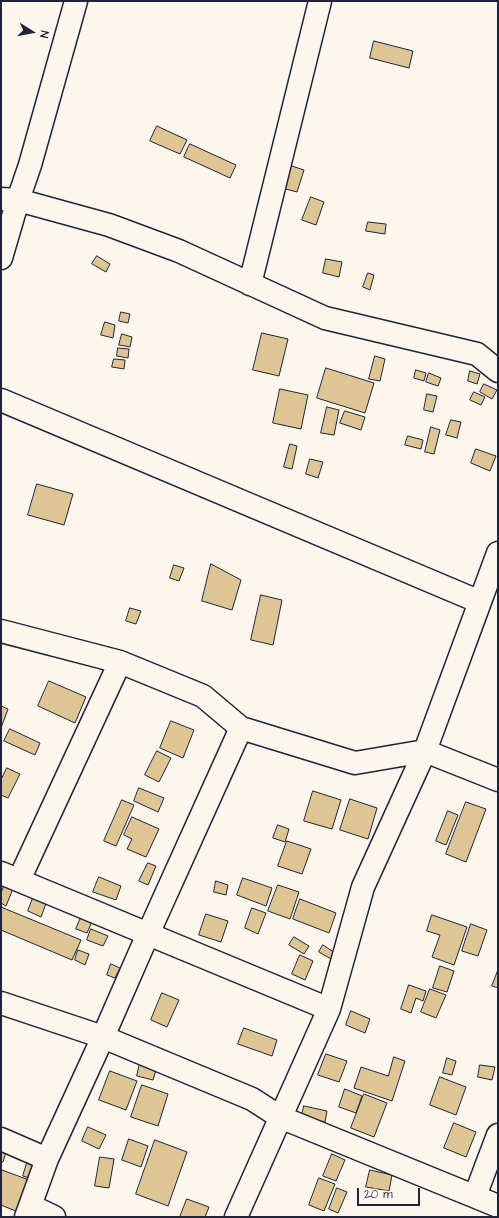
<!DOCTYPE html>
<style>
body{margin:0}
#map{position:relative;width:499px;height:1218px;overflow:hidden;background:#fbf7ec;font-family:"Architects Daughter",sans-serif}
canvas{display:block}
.frame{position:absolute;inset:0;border:2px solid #22223b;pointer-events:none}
.north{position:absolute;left:12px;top:12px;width:40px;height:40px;-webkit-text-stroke:3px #fbf7ec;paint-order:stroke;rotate:101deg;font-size:11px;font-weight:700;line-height:16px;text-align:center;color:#22223b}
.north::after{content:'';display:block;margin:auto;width:14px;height:18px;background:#22223b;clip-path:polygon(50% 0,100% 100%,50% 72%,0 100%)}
.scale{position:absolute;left:357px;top:1188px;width:63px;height:18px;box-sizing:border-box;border:2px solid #22223b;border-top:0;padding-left:5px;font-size:12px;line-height:14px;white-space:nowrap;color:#22223b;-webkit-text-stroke:3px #fbf7ec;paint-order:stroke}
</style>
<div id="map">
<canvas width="499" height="1218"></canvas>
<div class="frame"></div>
<div class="north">N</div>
<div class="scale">20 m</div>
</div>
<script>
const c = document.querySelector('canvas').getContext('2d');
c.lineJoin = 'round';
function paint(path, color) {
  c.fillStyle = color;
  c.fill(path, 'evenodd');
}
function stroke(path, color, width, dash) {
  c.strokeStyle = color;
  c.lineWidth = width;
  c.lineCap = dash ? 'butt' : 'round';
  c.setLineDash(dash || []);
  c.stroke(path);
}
const building = new Path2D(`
 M 374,41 L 413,51 L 409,68 L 370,58 Z
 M 157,126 L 187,140 L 180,154 L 150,141 Z
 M 190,144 L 236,165 L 230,178 L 184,157 Z
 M 289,165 L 304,170 L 297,192 L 282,188 Z
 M 311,197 L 324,202 L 316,225 L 302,220 Z
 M 368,222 L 386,224 L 385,234 L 366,231 Z
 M 97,256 L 110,264 L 106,272 L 92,264 Z
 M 326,259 L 342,262 L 339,277 L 323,273 Z
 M 368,273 L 374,275 L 370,290 L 363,287 Z
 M 121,312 L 130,314 L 128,323 L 119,321 Z
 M 105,322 L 115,325 L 113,338 L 101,335 Z
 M 262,333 L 288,339 L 279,376 L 253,370 Z
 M 122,334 L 132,337 L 130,347 L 119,345 Z
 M 118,348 L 129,349 L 128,358 L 117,356 Z
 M 375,356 L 385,359 L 380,381 L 369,379 Z
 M 114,359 L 125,360 L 124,369 L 112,367 Z
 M 326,368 L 374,383 L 365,413 L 317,398 Z
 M 416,370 L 426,373 L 424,381 L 414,378 Z
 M 470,371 L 480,374 L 477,384 L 468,381 Z
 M 429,373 L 441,378 L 438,386 L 426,382 Z
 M 484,384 L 497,390 L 492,399 L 480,392 Z
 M 280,389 L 308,395 L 301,429 L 273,423 Z
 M 474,392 L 485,397 L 481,405 L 470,400 Z
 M 427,394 L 437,396 L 433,412 L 424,410 Z
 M 327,407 L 339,410 L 334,435 L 321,433 Z
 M 345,411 L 365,417 L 361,430 L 340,423 Z
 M 451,420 L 461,422 L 457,438 L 446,435 Z
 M 431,427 L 440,430 L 434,454 L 425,452 Z
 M 408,436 L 423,440 L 421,449 L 405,445 Z
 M 290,444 L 297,446 L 292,469 L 284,467 Z
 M 476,449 L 496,456 L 490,471 L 471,463 Z
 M 310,459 L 323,462 L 318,478 L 306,474 Z
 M 37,484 L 73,494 L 64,525 L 28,515 Z
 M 211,564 L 241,580 L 232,610 L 202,601 Z
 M 174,565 L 184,568 L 179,581 L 170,578 Z
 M 261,595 L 282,600 L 273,645 L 251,640 Z
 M 130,608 L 141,611 L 136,624 L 126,621 Z
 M 49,681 L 86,697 L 75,723 L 38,706 Z
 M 1,706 L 8,709 L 1,728 Z
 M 171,721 L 194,730 L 183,758 L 160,748 Z
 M 10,729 L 40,743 L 35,755 L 4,741 Z
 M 157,751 L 171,758 L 159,782 L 145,775 Z
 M 7,768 L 20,774 L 8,798 L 1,795 L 1,780 Z
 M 139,788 L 164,798 L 158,812 L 134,801 Z
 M 313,791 L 341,800 L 332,829 L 304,821 Z
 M 350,799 L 377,808 L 368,839 L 340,830 Z
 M 122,800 L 134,805 L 116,846 L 104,841 Z
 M 466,802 L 486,809 L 466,862 L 446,854 Z
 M 448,811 L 458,815 L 446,845 L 436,841 Z
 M 132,817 L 159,829 L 146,857 L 127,849 L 132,839 L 124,835 Z
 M 278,825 L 289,829 L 285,842 L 273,838 Z
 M 287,841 L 311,849 L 302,874 L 278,866 Z
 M 148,863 L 156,866 L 148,885 L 139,881 Z
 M 99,877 L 121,886 L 116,900 L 93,892 Z
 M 243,878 L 272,888 L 266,906 L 237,895 Z
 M 7,880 L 15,884 L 6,906 L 1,903 L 1,893 Z
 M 216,881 L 228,885 L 226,895 L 214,892 Z
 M 278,885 L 299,892 L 290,919 L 268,911 Z
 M 35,893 L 48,898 L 41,917 L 28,911 Z
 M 300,899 L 336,913 L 329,933 L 293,919 Z
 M 1,907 L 81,940 L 72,960 L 1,930 Z
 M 252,908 L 266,913 L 258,934 L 245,928 Z
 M 83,913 L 94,917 L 87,933 L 76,929 Z
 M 206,914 L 228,921 L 221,942 L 199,935 Z
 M 432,915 L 467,927 L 454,965 L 432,957 L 440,935 L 427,931 Z
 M 471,924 L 487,930 L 478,956 L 462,951 Z
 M 91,929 L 108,936 L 103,946 L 87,940 Z
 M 294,937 L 309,946 L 304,954 L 289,945 Z
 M 323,945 L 335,953 L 331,959 L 319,952 Z
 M 78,950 L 89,954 L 85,965 L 75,960 Z
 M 300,955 L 313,961 L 305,980 L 292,974 Z
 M 111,964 L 120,968 L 115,978 L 107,975 Z
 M 440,966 L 454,971 L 447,992 L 433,988 Z
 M 498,970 L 498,988 L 492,986 Z
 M 409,985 L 426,991 L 423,1001 L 416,998 L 411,1013 L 401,1009 Z
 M 430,989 L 446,995 L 436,1018 L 421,1012 Z
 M 162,993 L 179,1000 L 167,1027 L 151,1020 Z
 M 351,1011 L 370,1019 L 365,1033 L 346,1025 Z
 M 244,1028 L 277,1040 L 272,1056 L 238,1044 Z
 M 326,1054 L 347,1061 L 339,1082 L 318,1075 Z
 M 394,1057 L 405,1061 L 392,1101 L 354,1088 L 361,1067 L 388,1076 Z
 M 447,1058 L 456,1061 L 452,1075 L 443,1073 Z
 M 140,1063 L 157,1067 L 153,1080 L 137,1076 Z
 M 480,1065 L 495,1067 L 492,1080 L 478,1077 Z
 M 110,1071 L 137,1081 L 126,1110 L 99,1100 Z
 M 440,1077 L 466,1087 L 456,1115 L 430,1105 Z
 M 142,1085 L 168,1094 L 158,1126 L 131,1117 Z
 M 345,1089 L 362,1096 L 356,1113 L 339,1107 Z
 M 364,1094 L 387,1103 L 374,1137 L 351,1128 Z
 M 304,1106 L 327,1111 L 325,1122 L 302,1116 Z
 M 454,1123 L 476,1132 L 466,1157 L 444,1148 Z
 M 88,1127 L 106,1135 L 99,1149 L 82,1141 Z
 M 129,1139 L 148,1146 L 141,1167 L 122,1160 Z
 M 155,1140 L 187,1152 L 168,1206 L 136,1194 Z
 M 1,1151 L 6,1152 L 3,1162 L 1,1162 Z
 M 332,1154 L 345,1160 L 336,1181 L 323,1176 Z
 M 100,1157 L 114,1159 L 109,1188 L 95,1186 Z
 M 27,1163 L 39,1166 L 35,1180 L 23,1176 Z
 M 2,1170 L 29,1180 L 18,1212 L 1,1205 Z
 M 370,1170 L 392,1175 L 389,1191 L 366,1187 Z
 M 319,1178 L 335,1184 L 324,1211 L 309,1205 Z
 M 337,1188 L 347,1192 L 338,1213 L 329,1209 Z
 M 187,1199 L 209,1207 L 205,1217 L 180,1217 Z`);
paint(building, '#dec594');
stroke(building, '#22223b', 1);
const minor = new Path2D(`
 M 1,199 L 18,200 L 109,225 L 179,251 L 325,318 L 477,354 L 498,371
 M 1,258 L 18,200 L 30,165 L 76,1
 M 250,284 L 320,1
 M 1,400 L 480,602
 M 1,631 L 120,662 L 203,696 L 241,728 L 355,763 L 425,751 L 498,780
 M 1,873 L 329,1009
 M 19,880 L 120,662
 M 1,1003 L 103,1037 L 252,1099 L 280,1117 L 498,1206
 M 1,1139 L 47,1159
 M 475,1196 L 498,1135
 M 31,1206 L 54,1217
 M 26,1217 L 47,1159 L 103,1037 L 148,934 L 241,728
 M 236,1217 L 329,1009 L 363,887 L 425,751 L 498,553`);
stroke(minor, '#22223b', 25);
stroke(minor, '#fbf7ec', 22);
</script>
